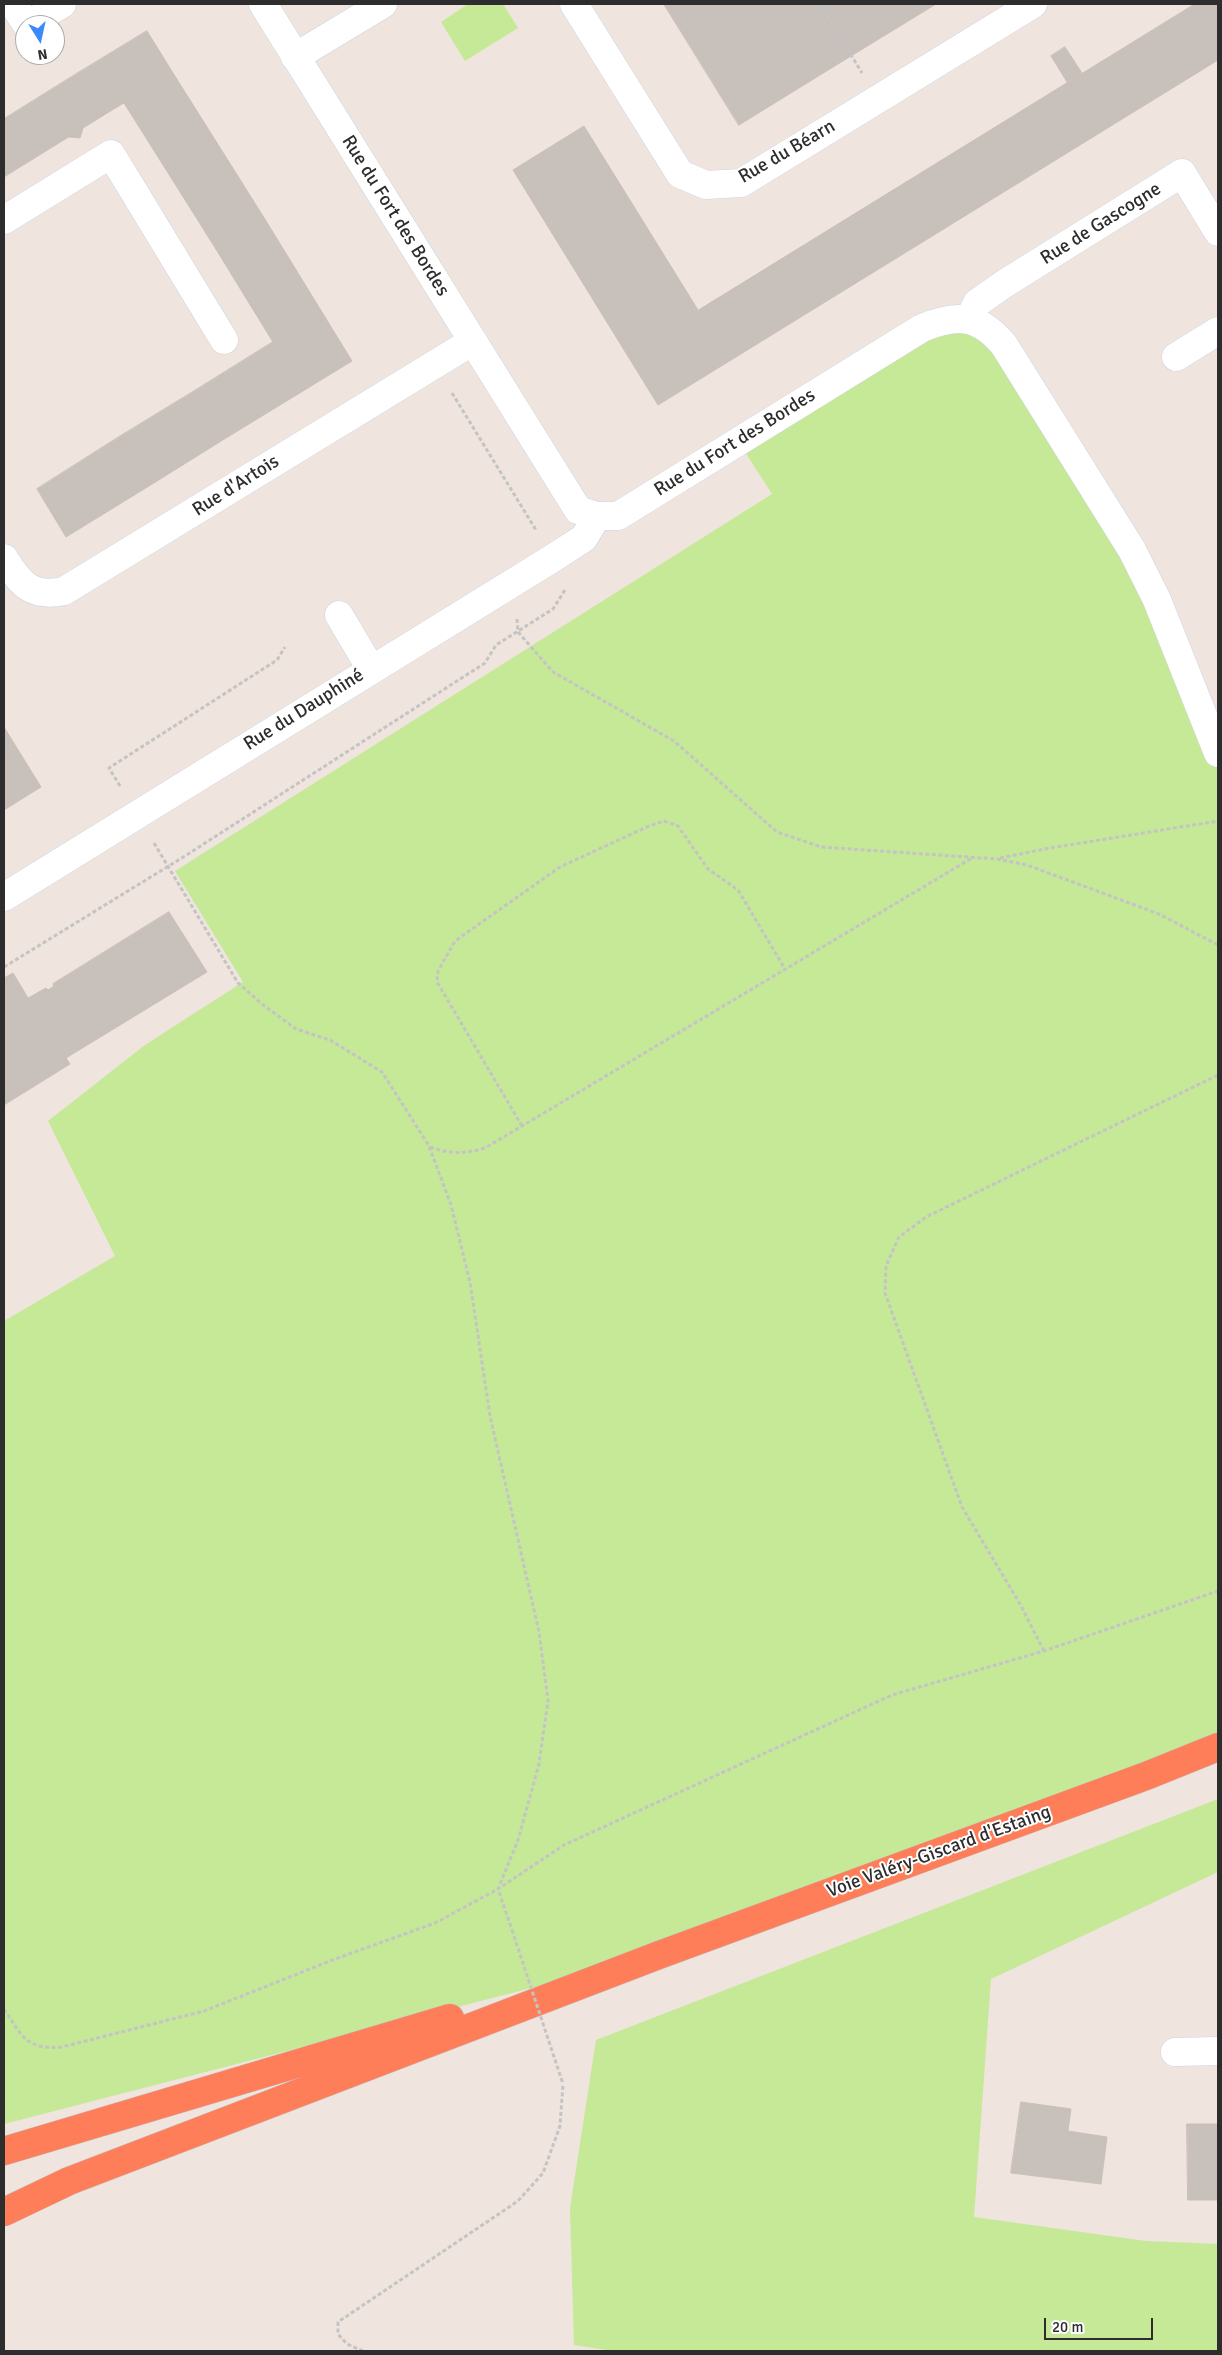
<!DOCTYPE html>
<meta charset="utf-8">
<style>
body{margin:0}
#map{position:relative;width:1222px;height:2355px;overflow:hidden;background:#efe4de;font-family:Signika,sans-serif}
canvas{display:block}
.frame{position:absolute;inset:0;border:5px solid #2d2d2d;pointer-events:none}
.north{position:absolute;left:15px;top:15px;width:50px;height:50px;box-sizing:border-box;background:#fff;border:1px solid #ababab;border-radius:50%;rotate:170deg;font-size:14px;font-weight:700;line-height:20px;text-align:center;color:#2d2d2d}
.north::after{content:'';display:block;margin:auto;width:18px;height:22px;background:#3c89ff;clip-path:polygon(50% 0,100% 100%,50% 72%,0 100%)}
.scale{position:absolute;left:1044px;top:2318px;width:109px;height:22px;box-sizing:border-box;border:2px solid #2d2d2d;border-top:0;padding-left:6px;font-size:15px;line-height:18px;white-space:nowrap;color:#2d2d2d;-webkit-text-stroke:4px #fff;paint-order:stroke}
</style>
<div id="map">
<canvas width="1222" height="2355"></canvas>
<div class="frame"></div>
<div class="north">N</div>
<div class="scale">20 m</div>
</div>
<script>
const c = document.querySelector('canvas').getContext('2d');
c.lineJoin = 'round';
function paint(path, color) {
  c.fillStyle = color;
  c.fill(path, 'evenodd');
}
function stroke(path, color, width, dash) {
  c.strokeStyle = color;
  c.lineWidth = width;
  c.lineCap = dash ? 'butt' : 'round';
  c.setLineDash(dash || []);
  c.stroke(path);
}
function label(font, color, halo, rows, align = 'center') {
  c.font = font + ' Signika,sans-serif';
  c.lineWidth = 4;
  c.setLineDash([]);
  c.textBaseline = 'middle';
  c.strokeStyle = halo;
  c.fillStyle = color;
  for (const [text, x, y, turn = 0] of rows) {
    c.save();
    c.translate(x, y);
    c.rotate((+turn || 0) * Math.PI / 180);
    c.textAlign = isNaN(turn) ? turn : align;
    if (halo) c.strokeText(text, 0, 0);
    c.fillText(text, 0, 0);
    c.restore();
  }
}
paint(new Path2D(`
 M 468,4 L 503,4 L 518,28 L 465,61 L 441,22 Z
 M 969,319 L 1132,550 L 1218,753 L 1218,1732 L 1146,1776 L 659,1955 L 4,2124 L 4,1321 L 115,1256 L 48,1121 L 145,1045 L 243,982 L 175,871 L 772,494 L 738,441 L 798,405 Z
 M 1218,1799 L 1218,1872 L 991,1979 L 974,2217 L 1146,2241 L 1218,2244 L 1218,2351 L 613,2351 L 574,2345 L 570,2208 L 596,2040 Z`), '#c5e997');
const building = new Path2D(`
 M 664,4 L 758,4 L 807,83 L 739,125 Z
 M 758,4 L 936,4 L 807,83 Z
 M 1195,4 L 1218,4 L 1218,60 L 658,405 L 513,170 L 584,126 L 698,310 Z
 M 147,31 L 173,73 L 104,115 L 78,73 Z
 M 1065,47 L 1082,73 L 1067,82 L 1051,56 Z
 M 78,73 L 104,115 L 4,177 L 4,119 Z
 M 173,73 L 263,216 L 214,246 L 124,103 Z
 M 83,128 L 80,138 L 69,137 Z
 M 263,216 L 352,361 L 303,391 L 214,246 Z
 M 273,342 L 303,391 L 226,438 L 196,390 Z
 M 196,390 L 226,438 L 149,486 L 119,437 Z
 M 119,437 L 149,486 L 66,537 L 37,489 Z
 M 4,727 L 41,787 L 4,810 Z
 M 169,912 L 207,972 L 66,1058 L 70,1064 L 4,1105 L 4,978 L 13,973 L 28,998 L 46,988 L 48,990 L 54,986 L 53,984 Z
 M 1021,2102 L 1071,2109 L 1068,2131 L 1107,2137 L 1101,2184 L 1011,2173 Z
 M 1187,2124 L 1218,2124 L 1218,2200 L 1188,2200 Z`);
paint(building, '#c8c0ba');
stroke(building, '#cbc0b7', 1);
const minor = new Path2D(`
 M 13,4 L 27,25 L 62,4
 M 263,4 L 578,510 L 597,516 L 618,516 L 922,328 C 957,314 978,314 1004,345 L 1132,550 L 1157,600 L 1218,753
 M 574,4 L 680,174 L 706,185 L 741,183 L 1033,4
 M 295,57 L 383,4
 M 4,220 L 111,154 L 224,340
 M 969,319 L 977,303 L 1004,284 L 1182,173 L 1218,232
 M 1176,357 L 1218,331
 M 4,558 C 20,584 32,598 64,591 L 473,341
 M 339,615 L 371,669
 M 4,897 L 553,558 L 584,538 L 597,516
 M 1175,2052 L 1218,2051`);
const highway = new Path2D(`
 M 4,2151 L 450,2018
 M 4,2212 L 69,2181 L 659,1955 L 1146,1776 L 1218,1747`);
stroke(minor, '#ccd4df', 29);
stroke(highway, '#c4c4c4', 29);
stroke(new Path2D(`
 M 820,4 L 862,73
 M 452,393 L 536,530
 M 517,619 L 518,632 L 553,672 L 674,741 L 777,832 L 821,847 L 997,859 L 1027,865 L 1159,914 L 1218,945
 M 120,786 L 109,768 L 277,660 L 285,647
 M 154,843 L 238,983 L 262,1004 L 296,1029 L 330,1040 L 382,1072 L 429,1146 L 451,1205 L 470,1282 L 490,1416 L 539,1632 L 548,1701 L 539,1764 L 518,1840 L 498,1889 L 512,1930
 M 1000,858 L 1050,848 L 1218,821
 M 4,967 L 185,856 L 485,663 L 496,645 L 553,609 L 565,590
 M 522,1126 L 437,982 L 438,971 L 455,941 L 560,867 L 649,826 L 664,821 L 678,826 L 708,869 L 738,890 L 785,969
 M 430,1147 C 449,1154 466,1154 485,1148 L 972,858
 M 1044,1651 L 1020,1604 L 962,1507 L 885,1293 L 886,1266 L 899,1237 L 926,1217 L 1218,1075
 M 4,2009 C 22,2036 26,2050 62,2047 L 204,2011 L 335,1959 L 435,1923 L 498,1889 L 564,1845 L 892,1695 L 1044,1651 L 1218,1591
 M 363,2351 L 347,2344 L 338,2334 L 338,2322 L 518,2201 L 543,2173 L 560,2126 L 563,2084`), '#c4c4c4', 3, [4, 2.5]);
stroke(minor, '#fff', 28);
stroke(highway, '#ff7e5a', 28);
stroke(new Path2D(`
 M 512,1930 L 563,2084`), '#c4c4c4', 3, [4, 2.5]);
label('19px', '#2d2d2d', '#fff', [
 ["Rue du Béarn",787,152,-30],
 ["Rue du Fort des Bordes",395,216,58],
 ["Rue de Gascogne",1101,224,-32],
 ["Rue du Fort des Bordes",735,443,-32],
 ["Rue d'Artois",236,486,-32],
 ["Rue du Dauphiné",304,710,-32],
 ["Voie Valéry-Giscard d'Estaing",939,1852,-20]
]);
</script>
